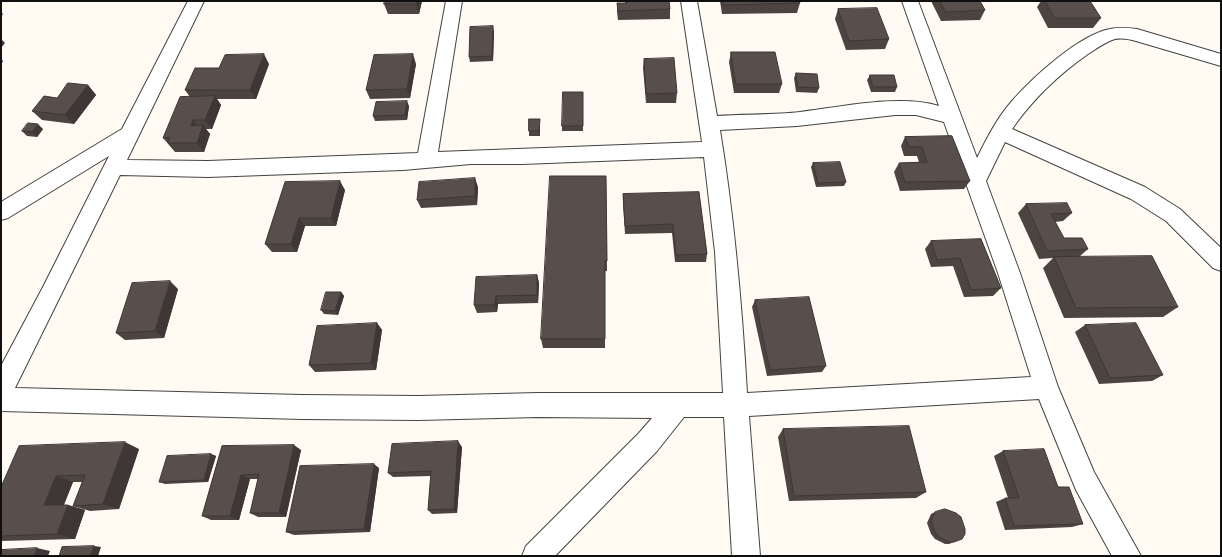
<!DOCTYPE html>
<style>
body{margin:0}
#map{position:relative;width:1222px;height:557px;overflow:hidden;background:#fffbf3;font-family:"Zilla Slab",serif}
canvas{display:block}
.frame{position:absolute;inset:0;border:2px solid #101010;pointer-events:none}
</style>
<div id="map">
<canvas width="1222" height="557"></canvas>
<div class="frame"></div>
</div>
<script>
const c = document.querySelector('canvas').getContext('2d');
c.lineJoin = 'round';
function stroke(path, color, width, dash) {
  c.strokeStyle = color;
  c.lineWidth = width;
  c.lineCap = dash ? 'butt' : 'round';
  c.setLineDash(dash || []);
  c.stroke(path);
}
function paint(path, color) {
  c.fillStyle = color;
  c.fill(path, 'evenodd');
}
const street = new Path2D(`
 M 188,1 L 204,1 L 127,160 L 208,161 L 418,153 L 446,1 L 462,1 L 438,152 L 702,142 L 681,1 L 697,1 L 717,116 C 745,114 773,115 800,112 C 840,107 900,94 939,106 L 902,1 L 918,1 L 977,158 C 987,138 997,118 1012,101 C 1033,77 1079,35 1110,29 C 1119,27 1128,28 1137,29 L 1221,54 L 1221,66 L 1136,41 C 1129,39 1122,38 1115,39 C 1105,42 1096,49 1088,54 C 1058,75 1033,99 1012,129 L 1145,187 L 1180,209 L 1221,248 L 1221,271 L 1213,268 L 1166,221 L 1131,199 L 1005,142 L 986,181 L 1020,273 L 1058,387 L 1094,472 L 1141,556 L 1112,556 L 1076,490 L 1039,399 L 749,416 L 760,556 L 732,556 L 724,417 L 684,417 L 657,451 L 555,556 L 522,556 L 526,546 L 639,433 L 652,418 L 538,417 L 419,420 L 302,419 L 1,411 L 1,366 L 43,287 L 109,156 L 8,218 L 1,220 L 1,202 L 122,129 ZM 895,115 L 916,115 L 944,122 L 998,273 L 1031,377 L 747,393 C 742,304 734,216 720,130 L 797,126 ZM 704,157 L 715,252 L 723,393 L 538,393 L 419,396 L 302,395 L 15,388 L 120,175 L 208,177 L 403,170 L 471,164 L 522,164 Z`);
stroke(street, '#434343', 2);
paint(street, '#fff');
paint(new Path2D(`
 M 422,1 L 419,14 L 388,14 L 384,4 Z
 M 625,1 L 669,1 L 670,9 L 670,19 L 618,20 L 617,12 L 617,3 L 625,3 Z
 M 720,1 L 799,1 L 800,3 L 797,13 L 722,14 Z
 M 931,1 L 980,1 L 985,10 L 980,20 L 941,21 Z
 M 1041,1 L 1090,1 L 1101,18 L 1093,28 L 1048,28 L 1037,7 Z
 M 838,9 L 889,39 L 885,49 L 846,50 L 835,19 Z
 M 494,31 L 493,61 L 470,62 L 469,57 Z
 M 731,52 L 782,84 L 779,93 L 734,93 L 729,62 Z
 M 644,59 L 677,93 L 676,103 L 646,103 L 643,68 Z
 M 269,64 L 256,99 L 217,99 L 221,105 L 212,129 L 206,129 L 210,134 L 204,152 L 175,152 L 163,138 L 190,97 L 185,90 Z
 M 416,64 L 410,98 L 370,99 L 366,90 Z
 M 796,73 L 819,88 L 817,93 L 796,92 L 794,78 Z
 M 870,75 L 897,87 L 895,92 L 871,92 L 867,80 Z
 M 88,85 L 96,95 L 74,124 L 42,120 L 32,111 L 57,98 Z
 M 583,92 L 583,131 L 562,131 L 562,126 Z
 M 409,106 L 407,120 L 375,121 L 373,116 Z
 M 540,124 L 540,136 L 529,136 L 529,131 Z
 M 43,129 L 37,137 L 27,136 L 22,131 Z
 M 952,136 L 970,181 L 964,189 L 900,191 L 894,172 L 899,163 L 919,162 L 917,156 L 904,156 L 901,146 L 905,137 Z
 M 813,163 L 846,182 L 844,186 L 816,187 L 811,167 Z
 M 606,176 L 607,271 L 605,271 L 605,348 L 543,348 L 541,339 Z
 M 285,182 L 345,190 L 336,226 L 305,226 L 297,252 L 272,252 L 265,244 Z
 M 478,187 L 477,205 L 421,208 L 417,200 Z
 M 699,192 L 707,254 L 706,262 L 675,262 L 672,233 L 625,234 L 623,203 L 623,194 Z
 M 1026,204 L 1072,213 L 1063,221 L 1055,222 L 1064,238 L 1088,249 L 1079,257 L 1178,307 L 1163,317 L 1064,318 L 1043,268 L 1053,258 L 1039,259 L 1018,213 Z
 M 981,239 L 1001,288 L 993,296 L 964,297 L 953,266 L 931,267 L 925,249 L 931,241 Z
 M 537,275 L 539,283 L 538,303 L 498,304 L 497,312 L 477,313 L 474,305 Z
 M 178,289 L 164,338 L 125,340 L 116,333 Z
 M 341,292 L 344,296 L 338,315 L 324,314 L 321,310 Z
 M 755,300 L 826,366 L 822,372 L 767,376 L 752,307 Z
 M 377,323 L 382,330 L 376,370 L 315,372 L 309,365 Z
 M 1085,325 L 1163,375 L 1152,381 L 1099,384 L 1075,332 Z
 M 783,429 L 926,492 L 916,498 L 789,501 L 778,437 Z
 M 222,446 L 301,450 L 286,517 L 258,517 L 250,513 L 258,479 L 250,479 L 239,520 L 211,520 L 202,516 Z
 M 462,447 L 457,513 L 432,514 L 428,510 L 431,476 L 393,477 L 388,473 Z
 M 139,449 L 119,509 L 90,511 L 73,506 L 82,482 L 73,482 L 64,505 L 68,505 L 85,510 L 75,539 L 1,541 L 1,487 Z
 M 1003,451 L 1058,487 L 1083,524 L 1072,527 L 1005,530 L 996,502 L 1005,498 L 1008,498 L 994,456 Z
 M 211,454 L 216,456 L 208,482 L 165,484 L 159,482 Z
 M 379,468 L 370,532 L 294,535 L 286,532 Z
 M 935,512 L 954,542 L 949,544 L 945,544 L 935,539 L 931,534 L 927,523 L 931,514 Z`), '#4c4441');
paint(new Path2D(`
 M 417,1 L 422,1 L 419,14 L 416,4 Z
 M 1,12 L 3,14 L 1,17 Z
 M 493,26 L 494,31 L 493,61 L 492,56 Z
 M 1,39 L 5,43 L 1,48 Z
 M 264,54 L 269,64 L 256,99 L 250,90 Z
 M 413,54 L 416,64 L 410,98 L 407,89 Z
 M 1,59 L 3,61 L 1,65 Z
 M 88,85 L 96,95 L 74,124 L 65,115 Z
 M 215,96 L 221,105 L 212,129 L 205,120 Z
 M 407,101 L 409,106 L 407,120 L 405,115 Z
 M 540,119 L 540,136 L 539,131 Z
 M 193,120 L 200,129 L 191,126 Z
 M 38,124 L 43,129 L 37,137 L 32,132 Z
 M 203,125 L 210,134 L 204,152 L 197,143 Z
 M 475,178 L 478,187 L 477,205 L 475,196 Z
 M 340,181 L 345,190 L 336,226 L 331,218 Z
 M 299,218 L 305,226 L 297,252 L 291,244 Z
 M 537,275 L 539,283 L 538,303 L 537,295 Z
 M 170,281 L 178,289 L 164,338 L 155,331 Z
 M 341,292 L 344,296 L 338,315 L 335,311 Z
 M 496,296 L 498,304 L 497,312 L 495,305 Z
 M 377,323 L 382,330 L 376,370 L 371,363 Z
 M 458,441 L 462,447 L 457,513 L 454,509 Z
 M 125,442 L 139,449 L 119,509 L 103,504 Z
 M 294,445 L 301,450 L 286,517 L 279,513 Z
 M 211,454 L 216,456 L 208,482 L 204,480 Z
 M 374,464 L 379,468 L 370,532 L 364,529 Z
 M 241,475 L 250,479 L 239,520 L 230,516 Z
 M 56,476 L 73,482 L 61,511 L 44,505 Z
 M 68,505 L 85,510 L 75,539 L 57,534 Z
 M 94,546 L 101,547 L 98,556 L 90,556 Z
 M 37,548 L 50,551 L 48,556 L 34,556 Z`), '#3e3735');
const building = new Path2D(`
 M 385,1 L 417,1 L 416,4 L 384,4 Z
 M 626,1 L 669,1 L 670,9 L 618,11 L 617,3 L 627,3 Z
 M 723,1 L 799,1 L 800,3 L 724,5 Z
 M 940,1 L 980,1 L 985,10 L 946,12 Z
 M 1045,1 L 1090,1 L 1101,18 L 1055,18 Z
 M 877,8 L 889,39 L 849,41 L 838,9 Z
 M 493,26 L 492,56 L 469,57 L 470,27 Z
 M 731,52 L 775,52 L 782,84 L 736,84 Z
 M 264,54 L 250,90 L 185,90 L 195,68 L 219,68 L 225,55 Z
 M 413,54 L 407,89 L 366,90 L 374,55 Z
 M 674,58 L 677,93 L 646,94 L 644,59 Z
 M 796,73 L 817,74 L 819,88 L 798,87 Z
 M 870,75 L 894,75 L 897,87 L 873,87 Z
 M 68,83 L 88,85 L 65,115 L 32,111 L 44,96 L 57,98 Z
 M 563,92 L 583,92 L 583,126 L 562,126 Z
 M 215,96 L 205,120 L 193,120 L 191,126 L 203,125 L 197,143 L 168,143 L 170,137 L 163,138 L 180,97 Z
 M 407,101 L 405,115 L 373,116 L 376,102 Z
 M 529,119 L 540,119 L 539,131 L 529,131 Z
 M 28,123 L 38,124 L 32,132 L 22,131 Z
 M 952,136 L 970,181 L 905,182 L 899,163 L 927,162 L 922,147 L 909,147 L 905,137 Z
 M 840,162 L 846,182 L 818,183 L 813,163 Z
 M 550,176 L 606,176 L 607,261 L 605,261 L 605,339 L 541,339 Z
 M 475,178 L 475,196 L 417,200 L 419,182 Z
 M 340,181 L 331,218 L 299,218 L 291,244 L 265,244 L 285,182 Z
 M 699,192 L 707,254 L 676,255 L 673,224 L 625,226 L 623,194 Z
 M 1067,203 L 1072,213 L 1051,214 L 1064,238 L 1082,238 L 1088,249 L 1047,251 L 1026,204 Z
 M 981,239 L 1001,288 L 971,290 L 960,258 L 937,260 L 931,241 Z
 M 1152,256 L 1178,307 L 1076,308 L 1054,257 Z
 M 537,275 L 537,295 L 496,296 L 495,305 L 474,305 L 476,277 Z
 M 170,281 L 155,331 L 116,333 L 132,283 Z
 M 326,292 L 341,292 L 335,311 L 321,310 Z
 M 809,297 L 826,366 L 770,370 L 755,300 Z
 M 377,323 L 371,363 L 309,365 L 317,326 Z
 M 1136,323 L 1163,375 L 1110,378 L 1085,325 Z
 M 909,426 L 926,492 L 794,496 L 783,429 Z
 M 458,441 L 454,509 L 428,510 L 431,471 L 388,473 L 392,444 Z
 M 125,442 L 103,504 L 73,506 L 85,475 L 56,476 L 44,505 L 68,505 L 57,534 L 1,536 L 1,487 L 19,446 Z
 M 294,445 L 279,513 L 250,513 L 259,474 L 241,475 L 230,516 L 202,516 L 222,446 Z
 M 1044,449 L 1058,487 L 1069,487 L 1083,524 L 1014,526 L 1005,498 L 1019,498 L 1003,451 Z
 M 211,454 L 204,480 L 159,482 L 167,456 Z
 M 374,464 L 364,529 L 286,532 L 300,466 Z
 M 945,509 L 956,513 L 961,517 L 965,529 L 965,534 L 962,539 L 954,542 L 949,542 L 939,537 L 935,532 L 931,521 L 935,512 Z
 M 94,546 L 90,556 L 59,556 L 62,547 Z
 M 37,548 L 34,556 L 1,556 L 1,550 Z`);
paint(building, '#584f4c');
stroke(building, '#3e3735', 1);
</script>
